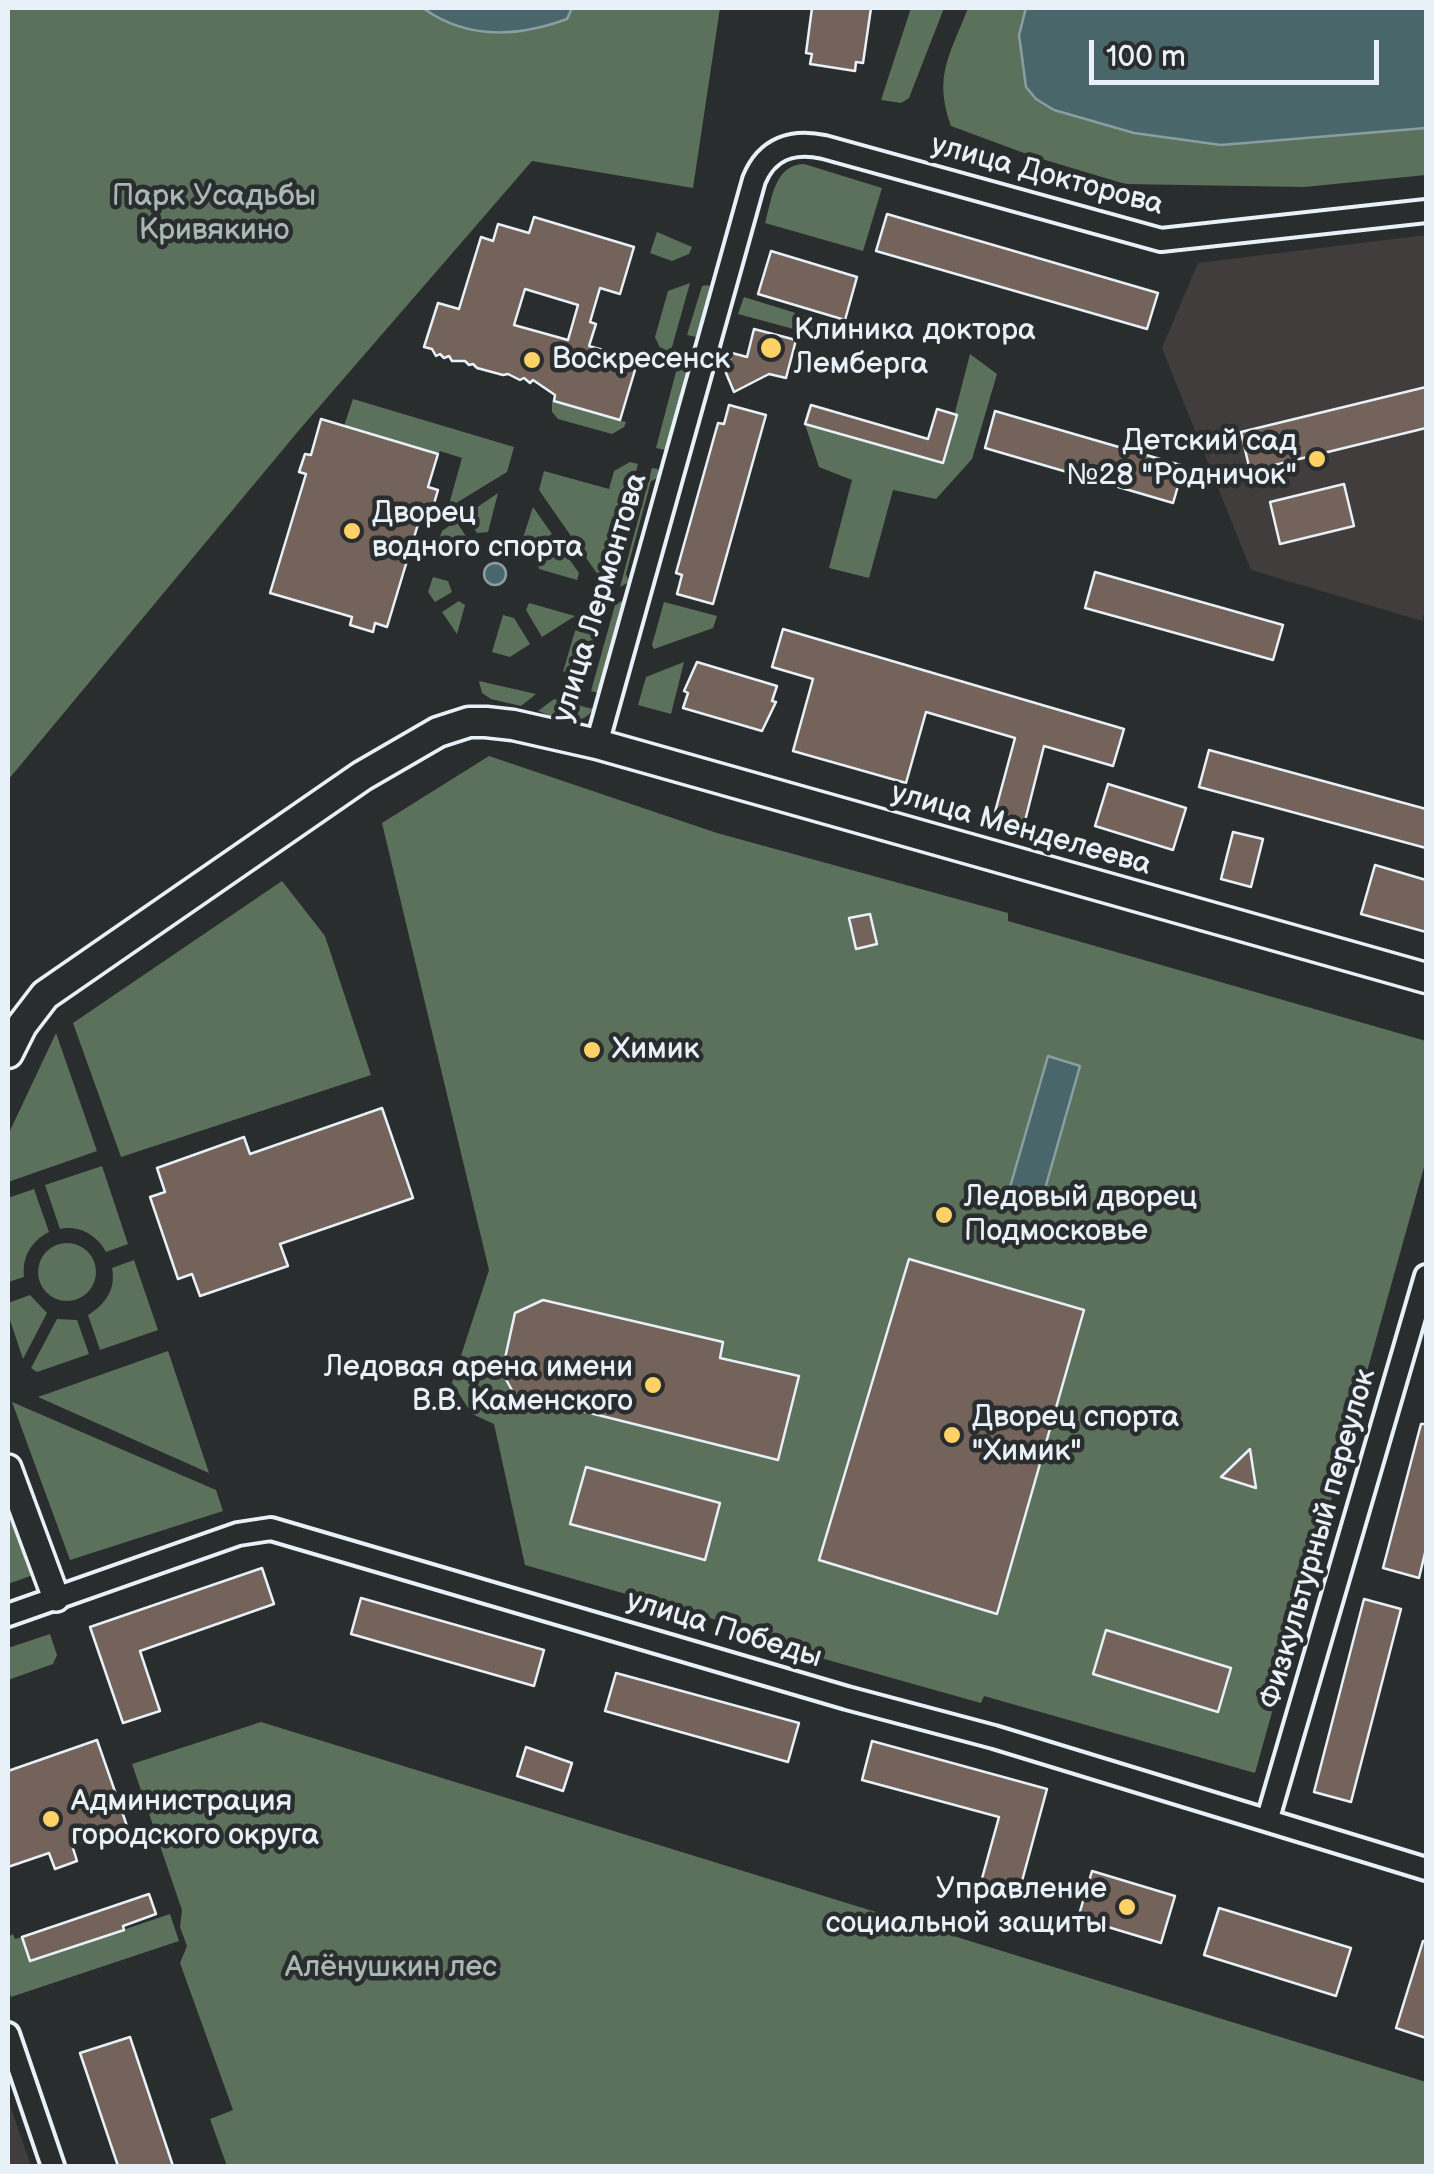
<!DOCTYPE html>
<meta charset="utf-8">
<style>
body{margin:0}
#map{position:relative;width:1434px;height:2174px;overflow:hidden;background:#2a2d2e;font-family:"Balsamiq Sans",sans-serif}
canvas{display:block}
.frame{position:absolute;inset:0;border:10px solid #e8f1f8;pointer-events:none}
.scale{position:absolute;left:1089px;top:40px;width:290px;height:45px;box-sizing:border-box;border:5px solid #e8f1f8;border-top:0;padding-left:12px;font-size:30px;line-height:35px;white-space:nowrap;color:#e8f1f8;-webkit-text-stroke:8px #2a2d2e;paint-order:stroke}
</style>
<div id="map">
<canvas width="1434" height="2174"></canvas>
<div class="frame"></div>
<div class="scale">100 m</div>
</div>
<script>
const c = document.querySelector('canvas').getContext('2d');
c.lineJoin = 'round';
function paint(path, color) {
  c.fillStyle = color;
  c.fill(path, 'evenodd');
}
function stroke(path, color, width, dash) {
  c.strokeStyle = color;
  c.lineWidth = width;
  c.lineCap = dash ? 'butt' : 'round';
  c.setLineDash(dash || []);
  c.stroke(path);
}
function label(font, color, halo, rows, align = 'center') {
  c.font = font + ' "Balsamiq Sans",sans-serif';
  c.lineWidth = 9;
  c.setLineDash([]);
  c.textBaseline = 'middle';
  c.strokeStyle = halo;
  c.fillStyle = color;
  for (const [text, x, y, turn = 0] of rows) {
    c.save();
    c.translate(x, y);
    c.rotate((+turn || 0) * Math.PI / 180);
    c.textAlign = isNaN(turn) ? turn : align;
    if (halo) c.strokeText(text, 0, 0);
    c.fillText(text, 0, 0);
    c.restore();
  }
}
paint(new Path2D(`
 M 1426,235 L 1426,606 L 1422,621 L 1251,570 L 1162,348 L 1198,263 Z
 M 8,2099 L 31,2166 L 8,2166 Z`), '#403d3c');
paint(new Path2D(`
 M 8,8 L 720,8 L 693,188 L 532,161 L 300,429 L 8,780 Z
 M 911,8 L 944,8 L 909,98 L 901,103 L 881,100 Z
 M 968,8 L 1026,8 L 1019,35 L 1023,73 L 1054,110 L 1134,133 L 1221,145 L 1426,128 L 1426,175 L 1304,187 L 1125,184 L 1032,156 L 951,126 C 933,76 950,55 968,8 Z
 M 804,164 L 882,188 L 863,251 L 765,223 C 772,199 774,165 804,164 Z
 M 657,232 L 692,247 L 689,254 L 672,261 L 650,253 Z
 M 690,283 L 670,354 L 662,352 L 655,337 L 668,291 Z
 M 708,285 L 711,288 L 696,337 L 687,335 L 702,286 Z
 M 744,297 L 831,324 L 827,338 L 738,314 Z
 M 970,354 L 997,374 L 972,459 L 936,499 L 893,490 L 869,578 L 829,568 L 852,480 L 819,467 L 805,424 L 942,463 Z
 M 678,364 L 687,367 L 665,450 L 656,448 Z
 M 353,399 L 514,447 L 507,472 L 448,508 L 462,458 L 440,451 L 438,454 L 344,426 Z
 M 552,401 L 626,422 L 624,427 L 612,434 L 558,419 L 552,412 Z
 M 630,462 L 638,464 L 605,585 L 539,490 L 544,471 L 609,489 L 614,471 Z
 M 652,468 L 658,469 L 660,477 L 651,481 L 626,574 L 629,582 L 620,587 Z
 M 498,493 L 488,532 L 477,533 L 466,515 Z
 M 533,507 L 552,534 L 530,547 L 522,541 Z
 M 456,521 L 467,538 L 458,549 L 438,542 L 442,531 Z
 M 559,545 L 579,573 L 577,580 L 539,569 L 537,558 Z
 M 433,577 L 448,581 L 452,592 L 435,602 L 428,592 Z
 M 625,599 L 599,693 L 591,691 L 615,605 Z
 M 459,601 L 465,605 L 457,634 L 442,612 Z
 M 664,602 L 717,616 L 713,628 L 654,649 L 652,645 Z
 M 529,603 L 575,616 L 542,637 L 526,610 Z
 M 503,615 L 514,618 L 530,644 L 510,657 L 492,652 Z
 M 599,616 L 589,662 L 563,672 L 575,631 Z
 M 684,662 L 671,714 L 638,705 L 646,677 Z
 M 479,681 L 536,694 L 521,706 L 491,699 L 482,693 Z
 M 554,699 L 593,709 C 582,729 556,718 538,711 Z
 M 489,756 L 717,833 L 1008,913 L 1008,921 L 1426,1041 L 1426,1160 L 1255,1773 L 984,1696 L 981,1703 L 778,1646 L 779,1638 L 525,1565 L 494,1424 L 472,1414 L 452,1383 L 489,1270 L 382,823 Z
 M 282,881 L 325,936 L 371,1075 L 121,1157 L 73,1023 Z
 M 56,1033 L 97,1151 L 8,1182 L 8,1135 Z
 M 102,1166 L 128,1244 L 106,1252 C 97,1235 79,1225 60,1229 L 45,1185 Z
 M 34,1189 L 49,1232 C 31,1241 22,1257 24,1277 L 8,1282 L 8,1198 Z
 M38 1272a29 29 0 1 1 58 0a29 29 0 1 1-58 0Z
 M 134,1260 L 158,1330 L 100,1350 L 88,1315 C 106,1304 116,1289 112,1268 Z
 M 30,1295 L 47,1313 L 23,1359 L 8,1314 L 8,1303 Z
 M 57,1319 L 77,1320 L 89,1354 L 37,1372 L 31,1368 Z
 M 168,1351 L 209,1473 L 38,1397 Z
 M 12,1402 L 216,1490 L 223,1511 L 70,1560 Z
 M 8,1508 L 33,1575 L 8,1584 Z
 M 50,1634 L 57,1655 L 53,1664 L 8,1680 L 8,1648 Z
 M 261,1722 L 1426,2082 L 1426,2166 L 227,2166 L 210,2119 L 233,2110 L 180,1963 L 187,1946 L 180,1927 L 182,1910 L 132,1764 Z
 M 170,1914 L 179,1941 L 11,1997 L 8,1987 L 8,1937 L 13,1934 L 15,1939 L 22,1937 L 31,1961 Z`), '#5b715c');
const water = new Path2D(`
 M 423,8 L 572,8 L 567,19 C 518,37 467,40 423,8 Z
 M 1026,8 L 1426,8 L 1426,128 L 1221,145 L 1134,133 L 1054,110 L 1036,99 L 1026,87 L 1019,35 Z
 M484 574a11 11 0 1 1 22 0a11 11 0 1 1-22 0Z
 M 1048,1056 L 1080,1066 L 1041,1203 L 1008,1194 Z`);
paint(water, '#49676b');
stroke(water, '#899ea3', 2.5);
const building = new Path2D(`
 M 812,8 L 871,8 L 863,63 L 856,62 L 855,71 L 810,64 L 812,54 L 806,53 Z
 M 887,214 L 1158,293 L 1147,329 L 876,251 Z
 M 534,217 L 634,247 L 620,294 L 600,288 L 590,322 L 596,324 L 589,346 L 638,360 L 620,420 L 554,401 L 555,395 L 533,380 L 530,383 L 524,378 L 520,380 L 508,374 L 503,375 L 477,368 L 473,364 L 469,365 L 465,361 L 452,361 L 449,356 L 444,358 L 440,354 L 436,356 L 432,349 L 424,347 L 438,303 L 459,309 L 481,237 L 493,241 L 498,224 L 529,233 ZM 525,289 L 578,305 L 568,340 L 514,325 Z
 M 771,251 L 857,277 L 845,320 L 758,294 Z
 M 754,329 L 796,340 L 786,378 L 769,374 L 734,392 L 726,373 L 732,353 L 747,357 Z
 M 1426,387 L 1426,428 L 1250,471 L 1241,432 Z
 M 729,405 L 766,415 L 713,604 L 677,594 L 682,575 L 676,573 L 718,423 L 724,424 Z
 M 811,405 L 928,439 L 937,409 L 957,415 L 943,463 L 805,424 Z
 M 995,411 L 1184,466 L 1173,503 L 985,448 Z
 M 321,419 L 438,454 L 428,487 L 438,490 L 431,514 L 422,511 L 387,627 L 375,623 L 373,632 L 350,625 L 352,617 L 270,593 L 306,474 L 299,472 L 305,454 L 311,455 Z
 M 1344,484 L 1354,526 L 1280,544 L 1270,502 Z
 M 1095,572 L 1283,625 L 1273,660 L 1085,608 Z
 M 783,629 L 1124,729 L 1113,766 L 1044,746 L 1025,821 L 995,812 L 1015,738 L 926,712 L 906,783 L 793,751 L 813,679 L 772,667 Z
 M 697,662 L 777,686 L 772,701 L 776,702 L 762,731 L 683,708 L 688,693 L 684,691 Z
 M 1209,750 L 1426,809 L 1426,848 L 1199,787 Z
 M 1108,784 L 1186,808 L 1173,850 L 1095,826 Z
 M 1233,832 L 1263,839 L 1251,887 L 1221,879 Z
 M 1375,865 L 1426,880 L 1426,932 L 1361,914 Z
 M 870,914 L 877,944 L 856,949 L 849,918 Z
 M 382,1108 L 413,1198 L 280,1244 L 288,1266 L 200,1296 L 192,1274 L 178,1279 L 150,1197 L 165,1192 L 157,1168 L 244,1137 L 250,1154 Z
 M 909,1259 L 1084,1310 L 997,1614 L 819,1560 Z
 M 543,1300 L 723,1342 L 720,1358 L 799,1376 L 778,1460 L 514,1394 L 502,1372 L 515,1313 Z
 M 1421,1424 L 1426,1424 L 1426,1549 L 1419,1578 L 1383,1568 Z
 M 1250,1449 L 1256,1488 L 1221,1477 Z
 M 586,1467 L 720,1503 L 705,1560 L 570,1524 Z
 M 262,1568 L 274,1604 L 140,1651 L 160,1711 L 123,1723 L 90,1627 Z
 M 361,1598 L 544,1650 L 534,1686 L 351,1634 Z
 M 1364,1599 L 1401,1609 L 1351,1802 L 1314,1792 Z
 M 1106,1630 L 1231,1668 L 1218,1712 L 1093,1674 Z
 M 616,1673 L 799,1723 L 788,1762 L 605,1711 Z
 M 97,1740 L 127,1826 L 72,1845 L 77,1861 L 55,1869 L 49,1853 L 8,1867 L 8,1771 Z
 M 872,1741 L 1047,1789 L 1019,1892 L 981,1882 L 999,1817 L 862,1780 Z
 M 526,1747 L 572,1763 L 563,1791 L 517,1776 Z
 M 1092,1871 L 1175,1896 L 1161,1943 L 1078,1918 Z
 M 149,1894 L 156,1914 L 123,1926 L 124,1930 L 30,1961 L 22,1937 Z
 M 1219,1908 L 1351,1948 L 1336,1996 L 1204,1955 Z
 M 1423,1941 L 1426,1941 L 1426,2038 L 1396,2028 Z
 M 130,2037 L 173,2166 L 118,2166 L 80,2053 Z`);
paint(building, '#74635b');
stroke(building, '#e8f1f8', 2.5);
const minor = new Path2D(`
 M 597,744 L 754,180 C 767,148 793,140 824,147 L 1161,240 L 1426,211
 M 8,1615 L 238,1534 L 271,1529 L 847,1698 L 994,1737 L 1426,1869
 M 1268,1818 L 1426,1276
 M 8,2034 L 53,2166`);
const tertiary = new Path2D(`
 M 8,1468 L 56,1598`);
const secondary = new Path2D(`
 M 8,1053 L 22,1025 L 45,995 L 362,776 L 438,732 L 469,722 L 486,722 L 513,725 L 597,744 L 1426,978`);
stroke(minor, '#e8f1f8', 28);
stroke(tertiary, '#e8f1f8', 32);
stroke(secondary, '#e8f1f8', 35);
stroke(minor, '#2a2d2e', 20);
stroke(tertiary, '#2a2d2e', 25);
stroke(secondary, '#2a2d2e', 28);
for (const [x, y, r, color] of [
 [771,348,12,"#ffd166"],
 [532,360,10,"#ffd166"],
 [1317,459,10,"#ffd166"],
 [352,531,10,"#ffd166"],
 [592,1050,10,"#ffd166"],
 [944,1215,10,"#ffd166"],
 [653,1385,10,"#ffd166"],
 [952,1435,10,"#ffd166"],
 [51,1819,10,"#ffd166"],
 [1127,1907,10,"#ffd166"]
]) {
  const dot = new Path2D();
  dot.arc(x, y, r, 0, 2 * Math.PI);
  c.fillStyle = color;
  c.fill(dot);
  stroke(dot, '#2a2d2e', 4);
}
label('30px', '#e8f1f8', '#2a2d2e', [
 ["улица Докторова",1047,176,15],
 ["улица Лермонтова",601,598,-73],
 ["улица Менделеева",1021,830,16],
 ["Физкультурный переулок",1319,1539,-74],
 ["улица Победы",724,1630,17]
]);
label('30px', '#a9b7b2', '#2a2d2e', [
 ["Парк Усадьбы",214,197],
 ["Кривякино",214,231],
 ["Алёнушкин лес",391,1968]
]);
label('30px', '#e8f1f8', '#2a2d2e', [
 ["Клиника доктора",794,331],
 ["Лемберга",794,365],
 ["Воскресенск",552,360],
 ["Детский сад",1297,442,"right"],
 ["№28 \"Родничок\"",1297,476,"right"],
 ["Дворец",372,514],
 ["водного спорта",372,548],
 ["Химик",612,1050],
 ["Ледовый дворец",964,1198],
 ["Подмосковье",964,1232],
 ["Ледовая арена имени",633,1368,"right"],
 ["В.В. Каменского",633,1402,"right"],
 ["Дворец спорта",972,1418],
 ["\"Химик\"",972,1452],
 ["Администрация",71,1802],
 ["городского округа",71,1836],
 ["Управление",1107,1890,"right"],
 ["социальной защиты",1107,1924,"right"]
], 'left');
</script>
